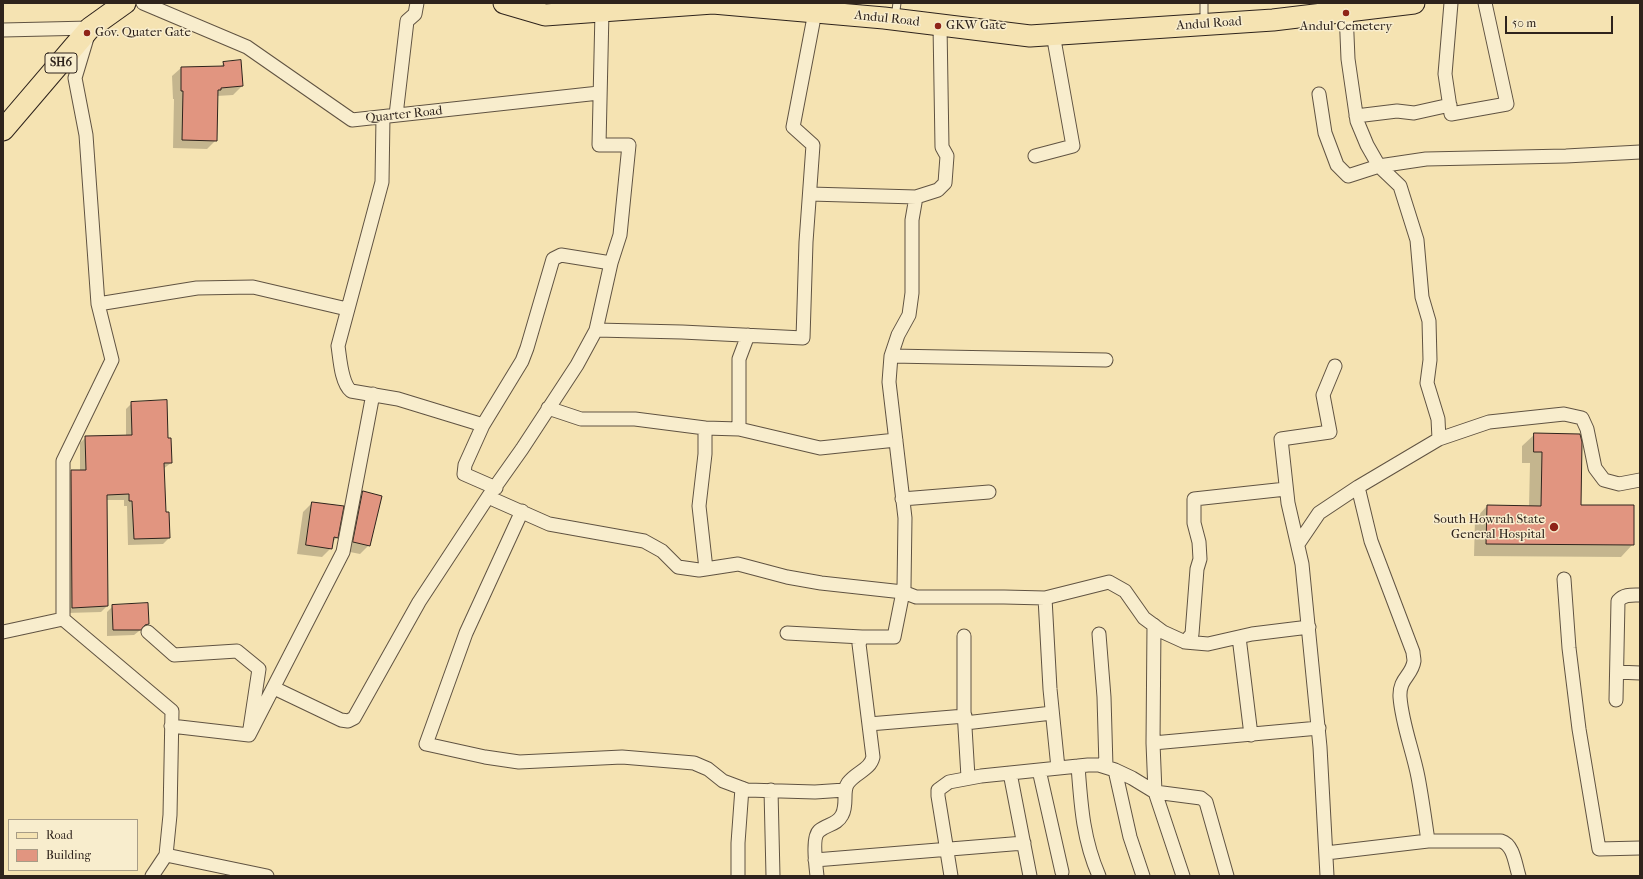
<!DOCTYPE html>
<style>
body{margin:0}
#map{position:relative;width:1643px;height:879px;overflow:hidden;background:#f5e3b2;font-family:"IM FELL French Canon",serif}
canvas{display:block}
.frame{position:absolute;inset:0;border:4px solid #2e231c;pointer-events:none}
.legend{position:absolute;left:8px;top:819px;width:130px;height:52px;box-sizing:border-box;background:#f8edcd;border:1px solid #a79c86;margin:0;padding:5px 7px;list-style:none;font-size:12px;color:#2e231c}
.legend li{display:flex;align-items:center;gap:8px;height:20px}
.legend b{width:20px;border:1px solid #a79c86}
.scale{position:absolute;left:1505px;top:16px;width:108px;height:18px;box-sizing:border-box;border:2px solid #2e231c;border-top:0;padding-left:5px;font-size:12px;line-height:14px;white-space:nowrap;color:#2e231c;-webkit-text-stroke:3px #f8edcd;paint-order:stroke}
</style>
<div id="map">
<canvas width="1643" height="879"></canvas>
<div class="frame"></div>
<ul class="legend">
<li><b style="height:5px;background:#f5e3b2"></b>Road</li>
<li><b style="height:11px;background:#e19580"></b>Building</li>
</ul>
<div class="scale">50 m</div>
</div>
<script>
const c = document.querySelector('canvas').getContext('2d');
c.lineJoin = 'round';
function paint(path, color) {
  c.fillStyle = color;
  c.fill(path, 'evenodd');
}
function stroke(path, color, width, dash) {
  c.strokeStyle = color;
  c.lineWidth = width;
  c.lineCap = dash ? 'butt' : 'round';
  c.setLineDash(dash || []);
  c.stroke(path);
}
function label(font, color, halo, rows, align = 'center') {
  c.font = font + ' "IM FELL French Canon",serif';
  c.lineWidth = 3;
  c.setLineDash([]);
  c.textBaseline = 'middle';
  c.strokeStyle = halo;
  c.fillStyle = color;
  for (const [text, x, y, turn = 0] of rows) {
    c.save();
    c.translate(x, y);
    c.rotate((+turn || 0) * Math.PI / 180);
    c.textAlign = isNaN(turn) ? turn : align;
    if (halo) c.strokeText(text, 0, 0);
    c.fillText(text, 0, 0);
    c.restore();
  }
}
paint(new Path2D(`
 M 833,3 L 863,3 L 861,5 L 833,5 Z
 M 224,63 L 242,86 L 233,95 L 217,96 L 216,140 L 207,149 L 173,148 L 174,99 L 173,99 L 172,76 L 181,68 L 220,67 Z
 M 132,403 L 167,439 L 171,463 L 163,469 L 165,513 L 169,538 L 163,544 L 128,545 L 127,506 L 124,506 L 124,500 L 106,500 L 107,606 L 101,612 L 67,613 L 66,477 L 72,471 L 80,471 L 80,443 L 86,437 L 126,436 L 126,409 Z
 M 1535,434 L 1580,506 L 1633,544 L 1621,557 L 1474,556 L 1475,519 L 1487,506 L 1529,507 L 1530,463 L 1522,463 L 1522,446 Z
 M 363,493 L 369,545 L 360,554 L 345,551 L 354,502 Z
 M 312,503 L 337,538 L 332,542 L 331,548 L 322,557 L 297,554 L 303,512 Z
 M 113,606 L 148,624 L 134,635 L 107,636 L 107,612 Z`), '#0003');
const building = new Path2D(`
 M 241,60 L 243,86 L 221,88 L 221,90 L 218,90 L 217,141 L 182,140 L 183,91 L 181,91 L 181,67 L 224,66 L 223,62 Z
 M 167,400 L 168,438 L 171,438 L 172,463 L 164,463 L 166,512 L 169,512 L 170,538 L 134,539 L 132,501 L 129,501 L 129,494 L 107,495 L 108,606 L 72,608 L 71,470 L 86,470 L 85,436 L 132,435 L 131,402 Z
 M 1534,433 L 1580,434 L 1582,442 L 1581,505 L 1634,505 L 1634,545 L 1486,544 L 1487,505 L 1541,506 L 1542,452 L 1534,452 Z
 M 363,491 L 382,496 L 370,546 L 353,542 Z
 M 312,502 L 344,506 L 338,538 L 334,537 L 332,549 L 306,545 Z
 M 148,603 L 149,624 L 145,625 L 141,630 L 113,630 L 112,605 Z`);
paint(building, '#e19580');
stroke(building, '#2e231c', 1);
const lane = new Path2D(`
 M 1204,3 L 1204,23
 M 895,17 L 897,3`);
const street = new Path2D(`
 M 143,3 L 247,47 L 352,120 L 599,93
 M 1451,3 L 1445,74 L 1451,114 L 1507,104 L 1485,3
 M 602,11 L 599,145 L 629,145 L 620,235 L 611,263 L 596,330 L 682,332 L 803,338 L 806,242 L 813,145 L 793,127 L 815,12
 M 1346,11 L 1348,59 L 1357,121 L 1367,145 L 1379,166 L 1400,186 L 1417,240 L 1422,297 L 1429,321 L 1430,360 L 1427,383 L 1438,419 L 1439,439
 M 3,30 L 90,28 L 75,78 L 86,135 L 98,304 L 112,360 L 63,461 L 63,619 L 172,711 L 170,815 L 166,855 L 267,876
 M 1319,94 L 1325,133 L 1337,165 L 1348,176 L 1379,166 L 1426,159 L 1566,156 L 1640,152
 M 396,115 L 407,21 L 415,14 L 417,3
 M 1356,116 L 1397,111 L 1414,113 L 1450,105
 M 383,117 L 382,182 L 338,346 C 340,358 341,383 351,391 L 398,399 L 483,425 L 465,465 L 464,474 L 496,488
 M 1035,156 L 1073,146 L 1053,34
 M 810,194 L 916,197
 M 98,304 L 197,288 L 253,287 L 347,309
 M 596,330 L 577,365 L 522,449 L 488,497 L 549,524 L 644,541 L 662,551 L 678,567 L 699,570 L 738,564 L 787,577 L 821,583 L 903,592 L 916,597 L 1004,597 L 1045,598 L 1109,582 L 1125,591 L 1144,618 L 1163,632 L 1185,642 L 1208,644 L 1252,634 L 1309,627
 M 891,356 L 1106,360
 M 548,408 L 581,419 L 635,419 L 705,428 L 705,454 L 699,506 L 706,569
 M 483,425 L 522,361 L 527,348 L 553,259 L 561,255 L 611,263
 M 705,428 L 739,429 L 739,359 L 748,335
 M 739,429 L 820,448 L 896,440
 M 1358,487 L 1439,439 L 1489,422 L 1564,414 L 1582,418 L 1587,429 L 1595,468 L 1604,480 L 1619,484 L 1640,480
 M 902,499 L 989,492
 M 522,511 L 466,633 L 426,744 L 485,757 L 519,762 L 622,757 L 694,763 L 708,769 L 723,781 L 747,790 L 815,792 L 845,790
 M 1298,544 L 1319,513 L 1358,487 L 1371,541 L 1413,652 C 1413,655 1414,658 1414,661 C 1412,676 1399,678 1400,697 C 1402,724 1413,751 1418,777 C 1422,798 1425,820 1428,841
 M 1564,579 L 1569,648 L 1579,729 L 1599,849 L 1640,848
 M 1045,598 L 1050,689 L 1058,768
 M 1154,625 L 1153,743 L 1155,792 L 1201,798 L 1206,802 L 1227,876
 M 3,632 L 63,619
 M 148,632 L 174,655 L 237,651 L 259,669 L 249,735 L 171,726
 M 787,633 L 862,637
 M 1099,634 L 1104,697 L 1106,767
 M 964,636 L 964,711 L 968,777
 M 1239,637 L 1251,735
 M 1185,642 L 1192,634 L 1197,569 L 1200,559 L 1199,542 L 1194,523 L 1194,499 L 1286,489
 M 1617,672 L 1640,673
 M 274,688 L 341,720 L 348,721 L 354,718 L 419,602 L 488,497
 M 1616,700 L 1618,601 C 1624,594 1632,595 1640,595
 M 965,723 L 1052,713
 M 869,724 L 965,716
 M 249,735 L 343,552 L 373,394
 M 1153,743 L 1319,728
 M 1078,766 C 1081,806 1083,839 1099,876
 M 1039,770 L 1062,872
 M 1115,770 L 1130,837 L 1143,876
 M 1010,773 L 1030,876
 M 771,790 L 773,876
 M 1326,853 L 1428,841 L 1501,841 C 1514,845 1515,864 1519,876
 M 815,860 L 1024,843
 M 152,876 L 166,855
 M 738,876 L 738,843 L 742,788
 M 817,876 C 816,867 812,837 819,831 C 827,824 837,825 842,815 C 848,804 842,791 848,783 C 856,772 870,770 873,757 L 859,644 L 862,637 L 894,637 L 904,587 L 905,518 L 889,382 L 891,356 L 898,335 L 909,315 L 912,293 L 912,220 L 916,197 L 938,190 L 945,183 L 947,156 L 942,147 L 940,25
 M 951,876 L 938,796 L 938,790 L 949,782 L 981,776 L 1088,765 L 1099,765 L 1115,770 L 1132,778 L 1155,792 L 1183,876
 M 1327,876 L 1320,747 L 1302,564 L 1288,503 L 1281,439 L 1330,432 L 1323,395 L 1335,366`);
const primary = new Path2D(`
 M 504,3 L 545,15 L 713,3 L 884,18 L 1030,36 L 1273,20 L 1414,3
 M 3,130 L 90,28 L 125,3`);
stroke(lane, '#605342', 9);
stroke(street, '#605342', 15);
stroke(primary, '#2e231c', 23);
stroke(lane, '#f8edcd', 7);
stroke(street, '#f8edcd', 13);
stroke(primary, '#f5e3b2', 21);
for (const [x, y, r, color] of [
 [1346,13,4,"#8f2418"],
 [938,26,4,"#8f2418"],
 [87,33,4,"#8f2418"],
 [1554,527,5,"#8f2418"]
]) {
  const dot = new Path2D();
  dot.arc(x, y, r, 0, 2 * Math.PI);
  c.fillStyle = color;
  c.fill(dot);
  stroke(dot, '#f8edcd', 1.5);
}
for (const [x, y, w] of [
 [61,63,32]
]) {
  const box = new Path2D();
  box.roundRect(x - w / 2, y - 10, w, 20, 3);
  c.fillStyle = '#f8edcd';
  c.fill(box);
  stroke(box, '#2e231c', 1);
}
label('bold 12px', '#2e231c', null, [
 ["SH6",61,63]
]);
label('13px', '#2e231c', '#f8edcd', [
 ["Andul Road",887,19,6],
 ["Andul Road",1209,24,-4],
 ["Quarter Road",404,115,-6]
]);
label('13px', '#2e231c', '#f8edcd', [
 ["GKW Gate",946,26],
 ["Andul Cemetery",1346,27,"center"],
 ["Gov. Quater Gate",95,33],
 ["South Howrah State",1545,520,"right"],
 ["General Hospital",1545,535,"right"]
], 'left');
</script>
